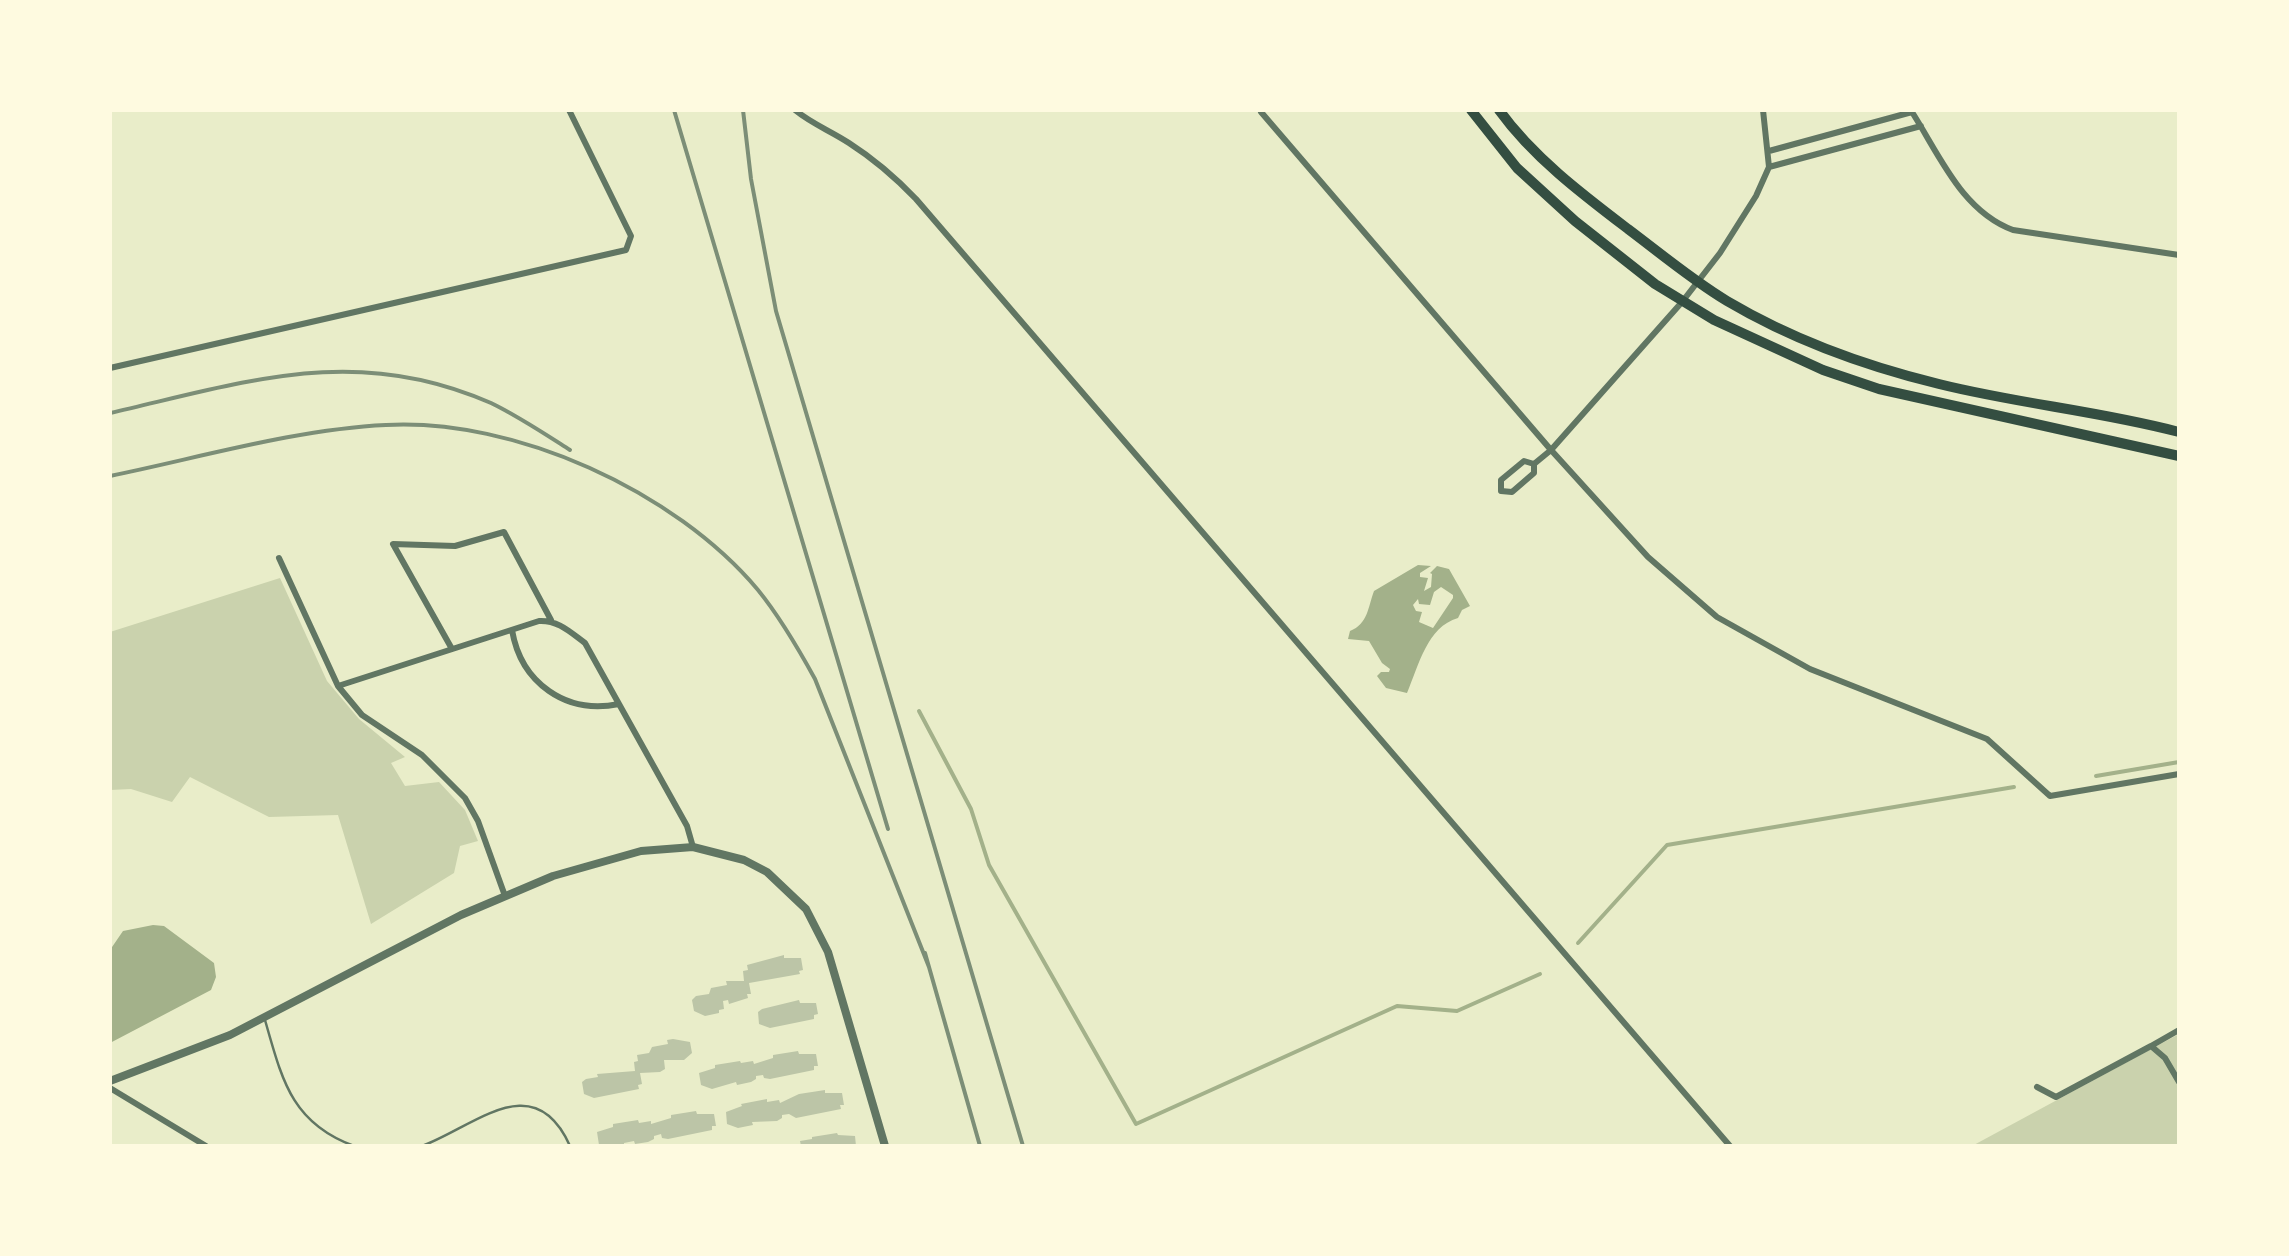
<!DOCTYPE html>
<style>
body{margin:0}
#map{position:relative;width:2289px;height:1256px;overflow:hidden;background:#e9edc9;font-family:"DejaVu Sans",sans-serif}
canvas{display:block}
.frame{position:absolute;inset:0;border:112px solid #fefae0;pointer-events:none}
</style>
<div id="map">
<canvas width="2289" height="1256"></canvas>
<div class="frame"></div>
</div>
<script>
const c = document.querySelector('canvas').getContext('2d');
c.lineJoin = 'round';
function paint(path, color) {
  c.fillStyle = color;
  c.fill(path, 'evenodd');
}
function stroke(path, color, width, dash) {
  c.strokeStyle = color;
  c.lineWidth = width;
  c.lineCap = dash ? 'butt' : 'round';
  c.setLineDash(dash || []);
  c.stroke(path);
}
paint(new Path2D(`
 M 280,578 L 327,681 L 359,719 L 405,757 L 391,763 L 405,786 L 439,782 L 465,810 L 478,841 L 460,846 L 454,873 L 371,924 L 338,815 L 269,817 L 190,777 L 172,802 L 131,789 L 110,790 L 110,632 Z
 M 2179,1034 L 2179,1146 L 1972,1146 Z`), '#cad2ad');
paint(new Path2D(`
 M 1418,565 L 1431,566 L 1420,573 L 1420,577 L 1428,578 L 1424,591 L 1431,587 L 1432,574 L 1430,573 L 1437,566 L 1449,569 L 1470,606 L 1462,610 L 1458,618 C 1427,627 1419,665 1407,693 L 1386,688 L 1377,676 L 1381,672 L 1389,672 L 1390,669 L 1382,663 L 1369,641 L 1348,639 L 1350,631 C 1368,624 1368,607 1374,591 ZM 1441,587 L 1453,595 L 1453,598 L 1433,628 L 1419,622 L 1422,612 L 1416,611 L 1413,605 L 1418,599 L 1419,604 L 1430,605 L 1434,592 Z
 M 153,925 L 164,926 L 214,963 L 216,977 L 211,990 L 110,1043 L 110,950 L 123,931 Z`), '#a3b18a');
stroke(new Path2D(`
 M 919,711 L 971,809 L 989,865 L 1136,1124 L 1397,1006 L 1457,1011 L 1540,974
 M 2096,776 L 2179,762
 M 1578,943 L 1667,845 L 2014,787`), '#a3b18a', 4);
paint(new Path2D(`
 M 784,955 L 784,958 L 801,958 L 803,970 L 799,971 L 800,974 L 749,983 L 751,994 L 747,994 L 748,998 L 729,1004 L 728,1000 L 723,1001 L 724,1009 L 719,1010 L 719,1013 L 705,1016 L 694,1011 L 692,1000 L 696,996 L 709,994 L 711,988 L 727,985 L 726,981 L 744,981 L 743,971 L 748,970 L 747,965 Z
 M 799,1000 L 800,1003 L 816,1003 L 818,1014 L 814,1015 L 814,1019 L 770,1028 L 759,1024 L 758,1012 L 762,1009 Z
 M 673,1039 L 690,1042 L 692,1053 L 684,1060 L 664,1060 L 665,1069 L 660,1072 L 640,1073 L 642,1084 L 638,1085 L 639,1089 L 594,1098 L 584,1094 L 582,1082 L 586,1079 L 598,1077 L 597,1074 L 635,1071 L 634,1062 L 638,1061 L 637,1055 L 649,1053 L 652,1047 L 668,1044 L 667,1040 Z
 M 798,1051 L 799,1054 L 816,1054 L 818,1066 L 814,1066 L 814,1070 L 770,1079 L 764,1078 L 763,1075 L 756,1076 L 756,1079 L 751,1082 L 737,1085 L 736,1082 L 712,1089 L 701,1085 L 699,1073 L 715,1068 L 715,1065 L 740,1061 L 741,1063 L 753,1061 L 754,1064 L 773,1058 L 773,1055 Z
 M 825,1090 L 825,1093 L 842,1093 L 844,1105 L 840,1105 L 841,1109 L 796,1118 L 789,1114 L 782,1115 L 782,1118 L 777,1121 L 752,1122 L 753,1125 L 738,1128 L 727,1124 L 726,1112 L 742,1106 L 741,1104 L 767,1099 L 767,1102 L 779,1100 L 780,1103 L 799,1094 Z
 M 696,1111 L 697,1114 L 714,1114 L 716,1126 L 712,1126 L 712,1130 L 668,1139 L 662,1138 L 661,1134 L 654,1136 L 654,1139 L 648,1142 L 635,1144 L 634,1141 L 624,1143 L 624,1146 L 599,1145 L 597,1132 L 613,1127 L 613,1124 L 638,1120 L 639,1123 L 651,1121 L 651,1124 L 671,1118 L 671,1115 Z
 M 837,1133 L 838,1135 L 855,1136 L 856,1146 L 801,1146 L 800,1141 L 812,1139 L 812,1137 Z`), '#bcc5a7');
stroke(new Path2D(`
 M 265,1020 C 282,1079 291,1123 354,1146
 M 422,1146 C 474,1127 534,1066 570,1146`), '#617663', 2.5);
stroke(new Path2D(`
 M 795,110 C 812,124 831,131 849,143 C 874,159 895,177 916,199 L 1730,1146
 M 1763,110 L 1769,167 L 1756,196 L 1720,253 L 1682,302 L 1551,450 L 1648,557 L 1717,617 L 1810,669 L 1987,739 L 2050,796 L 2179,774
 M 1261,112 L 1551,450 L 1534,464 L 1524,461 L 1501,480 L 1501,491 L 1512,492 L 1534,473 L 1534,464
 M 1769,151 L 1912,112 C 1940,156 1962,211 2013,230 L 2179,255
 M 1769,167 L 1921,126
 M 110,368 L 626,250 L 631,236 L 569,110
 M 279,558 L 338,686 L 539,621 C 558,620 570,632 585,643 L 687,826 L 693,847
 M 512,630 C 521,683 566,715 619,704
 M 452,649 L 393,544 L 455,546 L 504,532 L 551,620
 M 338,686 L 362,715 L 422,755 L 465,798 L 478,821 L 505,896
 M 2151,1046 L 2179,1030
 M 2037,1087 L 2056,1097 L 2151,1046 L 2165,1058 L 2179,1082
 M 110,1088 L 206,1146`), '#617663', 6);
stroke(new Path2D(`
 M 110,1081 L 230,1035 L 461,915 L 553,876 L 641,851 L 693,847 L 744,860 L 767,872 L 806,909 L 828,952 L 885,1146`), '#617663', 8);
stroke(new Path2D(`
 M 1471,110 L 1517,168 L 1575,221 L 1655,284 L 1714,320 L 1823,370 L 1879,389 L 2179,456
 M 1499,110 C 1533,157 1582,194 1628,229 C 1660,253 1692,280 1727,301 C 1793,340 1865,366 1939,384 C 2019,404 2100,411 2179,432`), '#344e41', 10);
stroke(new Path2D(`
 M 674,110 L 888,829
 M 743,110 L 751,179 L 776,311 L 1023,1146
 M 110,413 C 246,382 355,343 491,403 C 518,416 545,434 570,450
 M 110,476 C 198,458 297,429 386,425 C 515,418 675,491 758,590 C 780,617 798,648 815,679 L 929,967
 M 925,953 L 980,1146`), '#7c8e77', 4);
</script>
